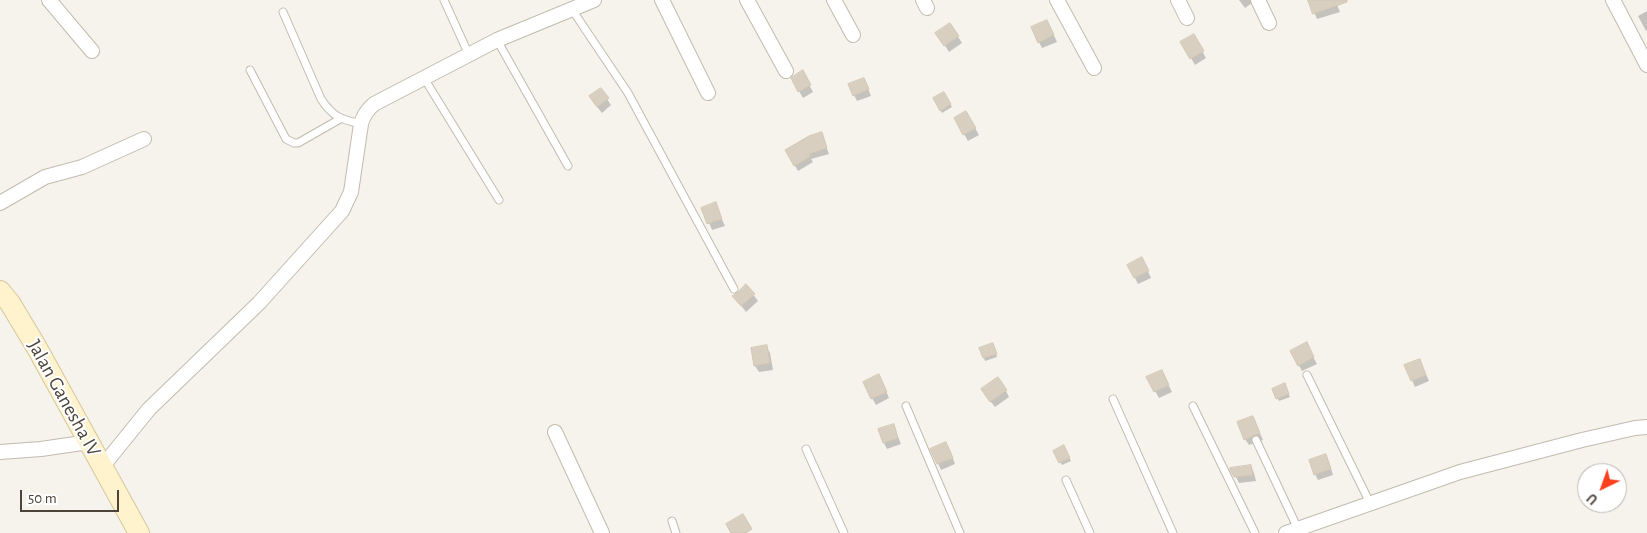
<!DOCTYPE html>
<style>
body{margin:0}
#map{position:relative;width:1647px;height:533px;overflow:hidden;background:#f6f3ec;font-family:"Alegreya Sans",sans-serif}
canvas{display:block}
.north{position:absolute;left:1577px;top:463px;width:50px;height:50px;box-sizing:border-box;background:#fff;border:1px solid #b7b4b0;border-radius:50%;rotate:222deg;font-size:14px;font-weight:700;line-height:20px;text-align:center;color:#4b4439}
.north::after{content:'';display:block;margin:auto;width:18px;height:22px;background:#fc3f1d;clip-path:polygon(50% 0,100% 100%,50% 72%,0 100%)}
.scale{position:absolute;left:20px;top:490px;width:99px;height:22px;box-sizing:border-box;border:2px solid #4b4439;border-top:0;padding-left:6px;font-size:15px;line-height:18px;white-space:nowrap;color:#4b4439;-webkit-text-stroke:4px #fff;paint-order:stroke}
</style>
<div id="map">
<canvas width="1647" height="533"></canvas>
<div class="north">U</div>
<div class="scale">50 m</div>
</div>
<script>
const c = document.querySelector('canvas').getContext('2d');
c.lineJoin = 'round';
function paint(path, color) {
  c.fillStyle = color;
  c.fill(path, 'evenodd');
}
function stroke(path, color, width, dash) {
  c.strokeStyle = color;
  c.lineWidth = width;
  c.lineCap = dash ? 'butt' : 'round';
  c.setLineDash(dash || []);
  c.stroke(path);
}
function label(font, color, halo, rows, align = 'center') {
  c.font = font + ' "Alegreya Sans",sans-serif';
  c.lineWidth = 4;
  c.setLineDash([]);
  c.textBaseline = 'middle';
  c.strokeStyle = halo;
  c.fillStyle = color;
  for (const [text, x, y, turn = 0] of rows) {
    c.save();
    c.translate(x, y);
    c.rotate((+turn || 0) * Math.PI / 180);
    c.textAlign = isNaN(turn) ? turn : align;
    if (halo) c.strokeText(text, 0, 0);
    c.fillText(text, 0, 0);
    c.restore();
  }
}
paint(new Path2D(`
 M 1239,0 L 1256,0 L 1245,8 Z
 M 1309,0 L 1335,0 L 1340,12 L 1317,19 Z
 M 1647,11 L 1647,30 L 1646,31 L 1638,16 Z
 M 950,24 L 962,43 L 949,52 L 941,39 Z
 M 1050,27 L 1057,42 L 1042,48 L 1039,42 Z
 M 1193,35 L 1206,58 L 1195,65 L 1182,42 Z
 M 802,72 L 813,92 L 803,98 L 792,79 Z
 M 867,86 L 871,96 L 857,101 L 854,95 Z
 M 600,89 L 611,105 L 602,113 L 594,103 Z
 M 944,93 L 952,107 L 942,113 L 934,99 Z
 M 966,112 L 979,135 L 968,141 L 955,118 Z
 M 821,133 L 829,154 L 811,159 L 813,162 L 798,171 L 786,150 Z
 M 715,204 L 725,226 L 712,230 L 703,208 Z
 M 1145,265 L 1151,278 L 1138,284 L 1135,278 Z
 M 746,285 L 758,301 L 746,312 L 734,296 Z
 M 1306,344 L 1317,364 L 1302,371 L 1292,352 Z
 M 766,346 L 770,353 L 773,370 L 759,372 L 755,366 Z
 M 994,348 L 997,357 L 985,361 L 981,349 Z
 M 1420,361 L 1429,381 L 1415,387 L 1412,380 Z
 M 1148,378 L 1165,378 L 1172,392 L 1159,398 Z
 M 882,382 L 889,398 L 876,405 L 872,398 Z
 M 1286,388 L 1290,397 L 1279,401 L 1273,389 Z
 M 1006,391 L 1009,397 L 995,407 L 986,396 Z
 M 1256,424 L 1263,440 L 1249,445 L 1245,439 Z
 M 893,425 L 901,444 L 887,449 L 884,443 Z
 M 1064,447 L 1071,461 L 1062,465 L 1055,451 Z
 M 932,450 L 950,450 L 955,464 L 941,470 Z
 M 1329,462 L 1333,475 L 1318,480 L 1315,474 Z
 M 1251,466 L 1254,473 L 1256,481 L 1239,483 L 1232,469 Z`), '#0003');
const building = new Path2D(`
 M 1308,0 L 1347,0 L 1347,2 L 1313,14 Z
 M 1047,20 L 1054,35 L 1038,43 L 1031,27 Z
 M 950,23 L 959,36 L 944,46 L 935,33 Z
 M 1194,34 L 1204,51 L 1190,59 L 1180,42 Z
 M 803,70 L 811,85 L 798,92 L 791,78 Z
 M 864,78 L 869,89 L 853,96 L 848,84 Z
 M 601,88 L 609,98 L 597,107 L 589,96 Z
 M 944,92 L 951,104 L 940,111 L 933,98 Z
 M 966,111 L 976,128 L 963,135 L 954,118 Z
 M 822,132 L 827,148 L 809,154 L 811,156 L 794,166 L 785,150 L 809,136 Z
 M 716,202 L 722,219 L 707,224 L 701,208 Z
 M 1142,257 L 1149,271 L 1134,278 L 1127,265 Z
 M 746,284 L 755,294 L 741,306 L 732,296 L 737,293 Z
 M 1307,342 L 1314,357 L 1298,366 L 1290,351 Z
 M 993,343 L 997,354 L 983,358 L 979,348 Z
 M 767,345 L 770,363 L 754,366 L 751,348 Z
 M 1420,359 L 1426,375 L 1411,381 L 1404,365 Z
 M 1162,370 L 1169,385 L 1154,392 L 1146,377 Z
 M 879,374 L 887,392 L 871,399 L 863,382 Z
 M 998,377 L 1007,390 L 990,402 L 981,389 Z
 M 1285,383 L 1289,394 L 1276,399 L 1272,389 Z
 M 1253,416 L 1260,433 L 1244,440 L 1237,422 Z
 M 894,424 L 898,438 L 883,443 L 878,429 Z
 M 946,442 L 953,458 L 937,464 L 930,449 Z
 M 1064,445 L 1070,458 L 1059,463 L 1053,451 Z
 M 1326,454 L 1331,469 L 1314,475 L 1309,460 Z
 M 1251,465 L 1253,475 L 1234,477 L 1230,470 L 1230,468 Z
 M 743,514 L 752,529 L 746,533 L 731,533 L 726,524 Z`);
paint(building, '#d8cfc1');
stroke(building, '#d3c7b4', 1);
const lane = new Path2D(`
 M 444,0 L 469,55
 M 571,8 L 628,93 L 734,289
 M 283,12 L 321,99 C 333,117 340,119 361,124
 M 497,40 L 568,166
 M 250,70 L 286,139 L 294,143 L 298,143 L 340,119
 M 424,78 L 499,200
 M 1307,375 L 1370,503
 M 1113,399 L 1173,533
 M 906,406 L 960,533
 M 1193,406 L 1255,533
 M 1256,440 L 1298,529
 M 806,449 L 844,533
 M 1066,480 L 1090,533
 M 672,521 L 676,533`);
const street = new Path2D(`
 M 49,0 L 92,51
 M 662,0 L 708,93
 M 747,0 L 786,71
 M 834,0 L 853,35
 M 923,0 L 927,8
 M 1057,0 L 1094,68
 M 1178,0 L 1187,18
 M 1258,0 L 1269,23
 M 1613,0 L 1647,65
 M 0,203 L 45,177 L 82,167 L 144,139
 M 555,432 L 602,533
 M 0,452 L 41,449 L 89,442
 M 102,467 L 149,409 L 259,303 L 342,211 L 351,192 L 361,124 C 363,116 367,110 374,104 L 497,40 L 594,0
 M 1286,533 L 1460,472 L 1582,440 L 1635,428 L 1647,427`);
const secondary = new Path2D(`
 M 0,291 L 10,303 L 37,348 L 139,533`);
stroke(lane, '#c2bbae', 9);
stroke(street, '#c2bbae', 16);
stroke(secondary, '#d6c79b', 22);
stroke(lane, '#fff', 7);
stroke(street, '#fff', 14);
stroke(secondary, '#fff3cd', 20);
label('20px', '#4b4439', '#fff', [
 ["Jalan Ganesha IV",64,398,61]
]);
</script>
